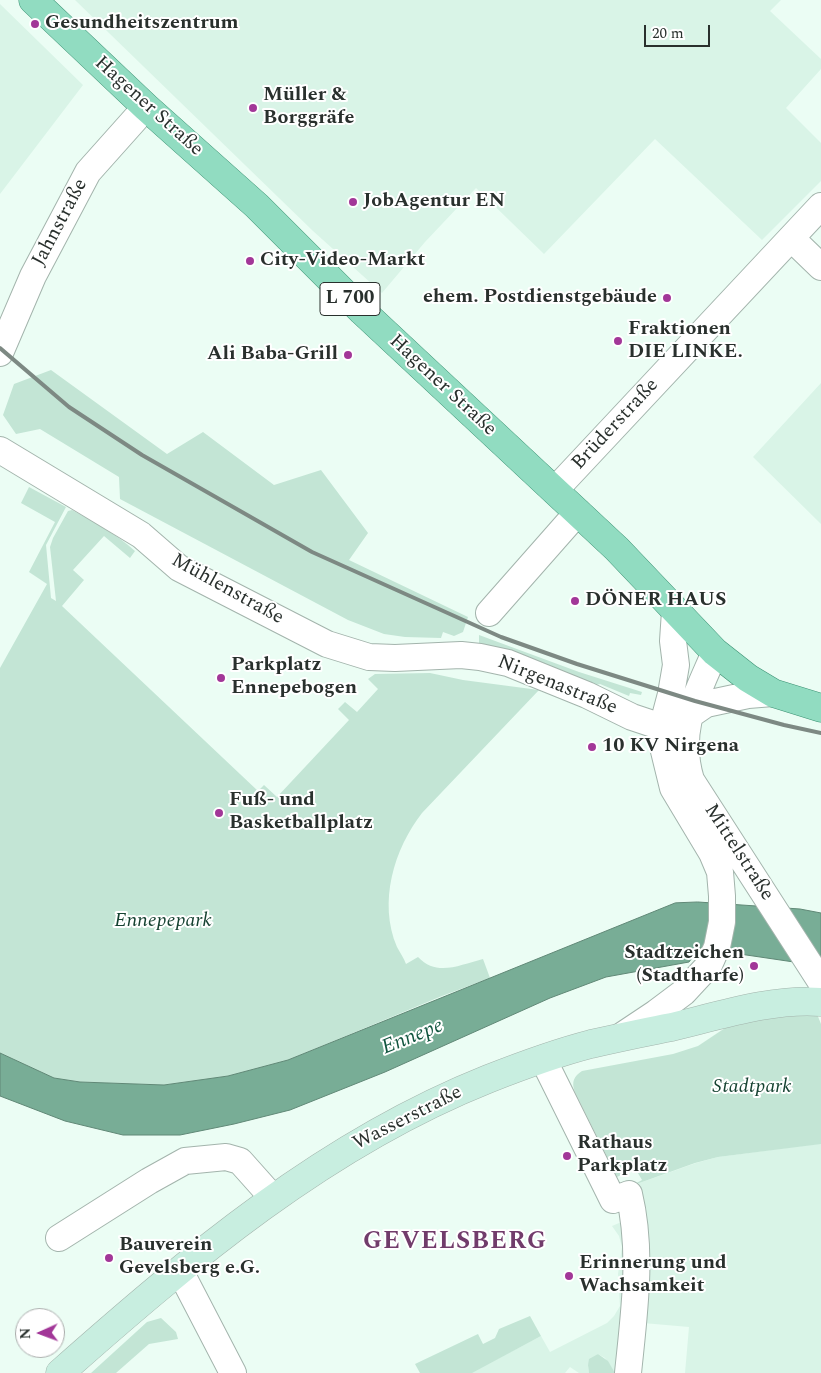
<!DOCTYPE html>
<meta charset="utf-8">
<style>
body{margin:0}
#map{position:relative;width:821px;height:1373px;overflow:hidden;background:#ebfdf4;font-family:Spectral,serif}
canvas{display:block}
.north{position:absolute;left:15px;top:1308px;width:50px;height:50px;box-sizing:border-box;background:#fff;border:1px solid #a9acab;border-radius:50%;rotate:268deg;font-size:14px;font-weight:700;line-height:20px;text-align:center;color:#29302d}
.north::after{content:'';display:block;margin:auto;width:18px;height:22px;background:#a23798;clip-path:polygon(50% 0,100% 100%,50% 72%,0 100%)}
.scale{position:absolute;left:644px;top:25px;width:66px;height:22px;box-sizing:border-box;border:2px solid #29302d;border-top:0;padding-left:6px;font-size:15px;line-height:18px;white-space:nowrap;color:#29302d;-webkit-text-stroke:4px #fff;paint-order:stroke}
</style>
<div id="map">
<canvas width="821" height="1373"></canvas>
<div class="north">N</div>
<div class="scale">20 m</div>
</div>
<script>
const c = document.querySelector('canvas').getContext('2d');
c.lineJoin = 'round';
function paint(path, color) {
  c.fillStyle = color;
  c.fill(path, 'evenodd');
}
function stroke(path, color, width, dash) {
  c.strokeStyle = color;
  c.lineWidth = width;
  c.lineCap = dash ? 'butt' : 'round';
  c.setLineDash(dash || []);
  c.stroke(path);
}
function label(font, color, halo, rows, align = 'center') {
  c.font = font + ' Spectral,serif';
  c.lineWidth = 4;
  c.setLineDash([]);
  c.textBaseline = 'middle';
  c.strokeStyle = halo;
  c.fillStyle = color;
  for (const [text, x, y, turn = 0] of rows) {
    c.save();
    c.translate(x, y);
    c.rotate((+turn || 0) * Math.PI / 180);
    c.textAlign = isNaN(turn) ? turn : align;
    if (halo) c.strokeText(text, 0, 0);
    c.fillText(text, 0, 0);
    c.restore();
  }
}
paint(new Path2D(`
 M 75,0 L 781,0 L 770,11 L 821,59 L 821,69 L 786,108 L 821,143 L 821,181 L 762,240 L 655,139 L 544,254 L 476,188 L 425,242 L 382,293 L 313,231 Z
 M 0,4 L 83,85 L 0,194 Z
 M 821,383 L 821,524 L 753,457 Z
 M 821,1117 L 821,1373 L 685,1373 L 689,1327 L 643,1323 L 615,1373 L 605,1358 L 598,1354 L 588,1365 L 589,1373 L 579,1373 L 570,1367 L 565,1373 L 470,1373 L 541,1336 L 550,1352 L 607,1323 L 614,1316 L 620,1306 L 618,1274 L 622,1247 L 619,1236 L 612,1226 L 631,1218 L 631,1186 L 696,1163 L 718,1157 L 816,1144 Z`), '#d9f4e7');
paint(new Path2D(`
 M 51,370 L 167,454 L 203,432 L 274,485 L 321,470 L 368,533 L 349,560 L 468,617 L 463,632 L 454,636 L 443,632 L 441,638 L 405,637 L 384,634 L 348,620 L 120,499 L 119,477 L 40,429 L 16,434 L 3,415 L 14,384 Z
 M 29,487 L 66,507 L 46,545 L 51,598 L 56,601 L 50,547 L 53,538 L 68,511 L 72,510 C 94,522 116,534 135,551 L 130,558 L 104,536 L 73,570 L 84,580 L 62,606 L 258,791 L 264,785 L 277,797 L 349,720 L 338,709 L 345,702 L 357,712 L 378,689 L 368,679 L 375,674 L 430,673 L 463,680 L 539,690 L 422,813 C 394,849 378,902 397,947 C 400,953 404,958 406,964 L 418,957 C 437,977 459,965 483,959 L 490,978 L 442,996 L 288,1060 L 228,1076 L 164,1085 L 80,1082 L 54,1078 L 0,1053 L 0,668 L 47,584 L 29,572 L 55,522 L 21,503 Z
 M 479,635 L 579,672 L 642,692 L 641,695 L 630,693 L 629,696 L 600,684 L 593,686 L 479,647 Z
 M 788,1014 L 817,1014 L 821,1024 L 821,1144 L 718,1157 L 695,1163 L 631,1186 L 642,1180 L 635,1168 L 617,1177 L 575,1092 C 571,1082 574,1076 582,1071 L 673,1054 L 698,1046 L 728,1026 Z
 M 530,1316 L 541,1336 L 472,1373 L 420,1373 L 415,1364 L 478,1334 L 483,1344 L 495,1338 L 499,1329 Z
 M 161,1318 L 176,1332 L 178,1339 L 149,1344 L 116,1373 L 91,1373 L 147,1322 Z
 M 598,1354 L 608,1361 L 615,1373 L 589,1373 L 588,1365 L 589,1359 Z`), '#c3e5d5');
const water = new Path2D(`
 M 698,902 L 800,909 L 821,913 L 821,966 L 699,948 L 689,962 L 606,977 L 550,998 L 385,1072 L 290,1110 L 234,1124 L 180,1135 L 123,1135 L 65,1121 L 0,1096 L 0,1053 L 54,1078 L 80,1082 L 164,1085 L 228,1076 L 288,1060 L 675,903 Z`);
paint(water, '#78ad96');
stroke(water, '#608876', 1);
const minor = new Path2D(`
 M 791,238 L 821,267
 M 0,353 L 33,276 L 88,172 L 146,107
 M 0,450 L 141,535 L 179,568 L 327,644 L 369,657 L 395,658 L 461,655 L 480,657 L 508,663 L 587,695 L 632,717 L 686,735
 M 555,490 L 821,206
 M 489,613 L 578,512
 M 715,652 C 696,697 676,730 691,780 L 821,982
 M 690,715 L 706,704 L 748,695 L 773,693
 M 620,1037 L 656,1013 L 684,992 L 709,965 L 717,947 L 722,922 L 722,896 L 720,872 L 712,853 L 673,788 L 662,743 L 662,728 L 671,694 L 676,665 L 673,641 L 675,611
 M 543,1059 L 613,1200 L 629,1194 C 643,1252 634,1314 628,1373
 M 59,1238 L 149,1181 L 185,1161 L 226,1157 L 240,1161 L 273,1198
 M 180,1271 L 233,1373`);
const secondary = new Path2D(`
 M 60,1373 C 190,1258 325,1144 488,1079 C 521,1066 556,1053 591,1044 C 618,1038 645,1032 672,1027 C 718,1016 773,998 821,1002`);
const primary = new Path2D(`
 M 33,0 L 146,107 L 257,206 L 362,311 L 617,549 L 715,652 L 748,678 L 773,693 L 821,708`);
stroke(minor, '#a3b4ac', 28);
stroke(secondary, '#a3b4ac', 29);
stroke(primary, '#3c9173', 29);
stroke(minor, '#fff', 26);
stroke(secondary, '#c8eee0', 28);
stroke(primary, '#91dcc1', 28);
stroke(new Path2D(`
 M 0,348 L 69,407 L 142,455 L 312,552 L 501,637 L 577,664 L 695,701 L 784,725 L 821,733`), '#7d8983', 4);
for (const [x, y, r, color] of [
 [35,24,5,"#a23798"],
 [253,108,5,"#a23798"],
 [353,202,5,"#a23798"],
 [250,261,5,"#a23798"],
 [667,298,5,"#a23798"],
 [618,341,5,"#a23798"],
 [348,355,5,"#a23798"],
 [575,601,5,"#a23798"],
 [221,678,5,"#a23798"],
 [592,747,5,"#a23798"],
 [219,813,5,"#a23798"],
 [754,966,5,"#a23798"],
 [567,1156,5,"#a23798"],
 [109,1258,5,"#a23798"],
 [569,1276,5,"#a23798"]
]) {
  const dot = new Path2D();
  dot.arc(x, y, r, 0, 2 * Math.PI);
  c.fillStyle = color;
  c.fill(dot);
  stroke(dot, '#fff', 2);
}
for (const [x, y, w] of [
 [350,299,60]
]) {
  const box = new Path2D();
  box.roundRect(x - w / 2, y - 16.5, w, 33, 4);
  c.fillStyle = '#fff';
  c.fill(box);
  stroke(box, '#29302d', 1);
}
label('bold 19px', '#29302d', null, [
 ["L 700",350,299]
]);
label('bold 20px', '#29302d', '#fff', [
 ["Gesundheitszentrum",45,24],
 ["Müller &",263,96],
 ["Borggräfe",263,119],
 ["JobAgentur EN",363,202],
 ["City-Video-Markt",260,261],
 ["ehem. Postdienstgebäude",657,298,"right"],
 ["Fraktionen",628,330],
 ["DIE LINKE.",628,353],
 ["Ali Baba-Grill",338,355,"right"],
 ["DÖNER HAUS",585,601],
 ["Parkplatz",231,666],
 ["Ennepebogen",231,689],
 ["10 KV Nirgena",602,747],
 ["Fuß- und",229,801],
 ["Basketballplatz",229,824],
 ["Stadtzeichen",744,954,"right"],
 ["(Stadtharfe)",744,977,"right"],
 ["Rathaus",577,1144],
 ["Parkplatz",577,1167],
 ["Bauverein",119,1246],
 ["Gevelsberg e.G.",119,1269],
 ["Erinnerung und",579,1264],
 ["Wachsamkeit",579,1287]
], 'left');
label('20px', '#29302d', '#fff', [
 ["Hagener Straße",148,107,42],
 ["Jahnstraße",61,223,-62],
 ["Hagener Straße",442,386,43],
 ["Brüderstraße",616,425,-47],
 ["Mühlenstraße",227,590,29],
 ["Nirgenastraße",557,686,22],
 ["Mittelstraße",738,853,57],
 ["Wasserstraße",408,1119,-27]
]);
label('italic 20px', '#154231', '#fff', [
 ["Ennepepark",163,922],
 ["Stadtpark",752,1088]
]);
label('italic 21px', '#125640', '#fff', [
 ["Ennepe",413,1038,-22]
]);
c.letterSpacing = '1px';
label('bold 25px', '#713c6b', '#fff', [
 ["GEVELSBERG",455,1243]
]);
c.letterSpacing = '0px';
</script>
